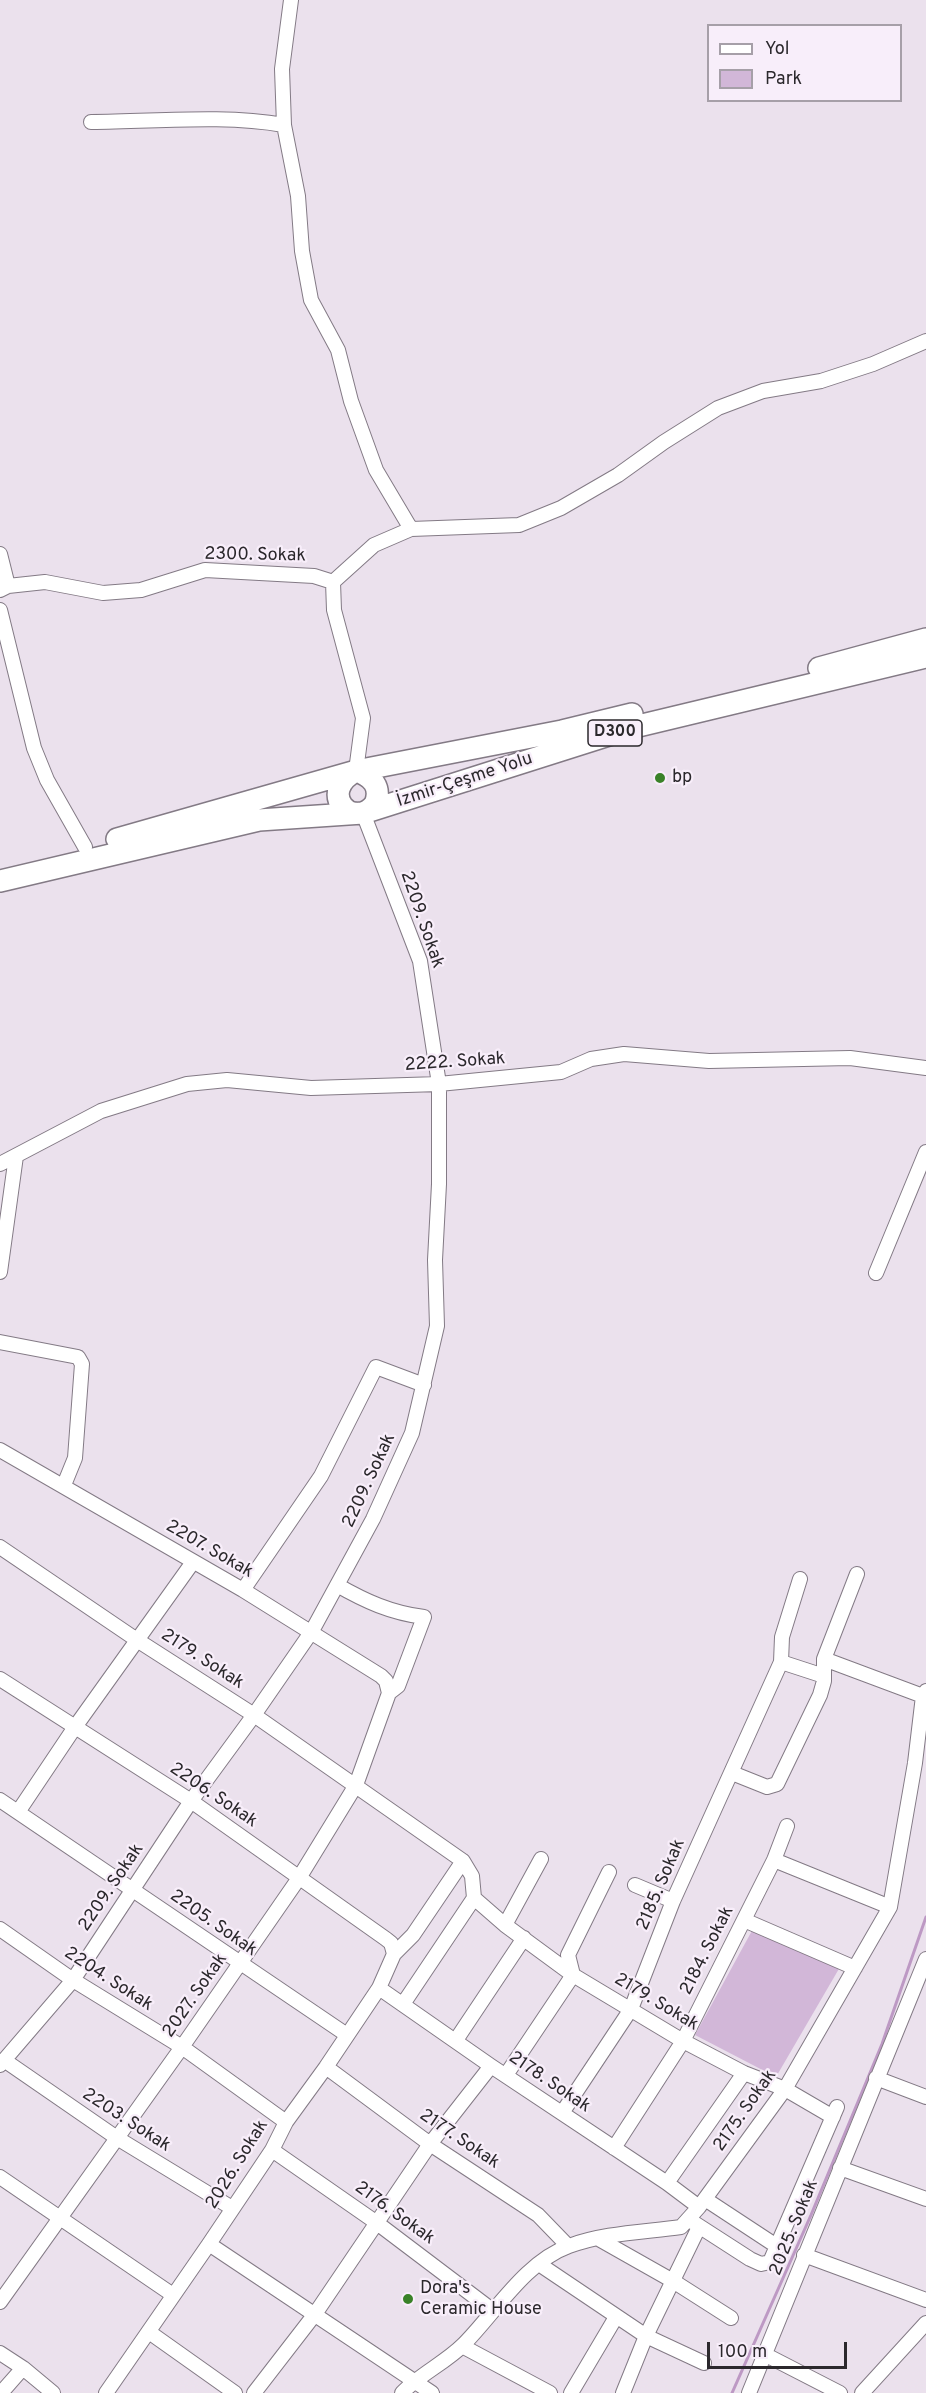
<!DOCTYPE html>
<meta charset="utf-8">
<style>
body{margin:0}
#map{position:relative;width:926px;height:2393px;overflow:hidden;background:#ebe1ed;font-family:Overpass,sans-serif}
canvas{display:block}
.legend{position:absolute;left:707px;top:24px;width:195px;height:78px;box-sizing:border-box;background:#f8eefa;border:2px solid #a69fa8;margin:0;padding:8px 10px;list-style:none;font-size:18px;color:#2b282c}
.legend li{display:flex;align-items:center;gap:12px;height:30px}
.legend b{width:30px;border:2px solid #a69fa8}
.scale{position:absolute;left:707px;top:2342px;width:140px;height:27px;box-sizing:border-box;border:3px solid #2b282c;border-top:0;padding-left:8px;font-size:18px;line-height:21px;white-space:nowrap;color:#2b282c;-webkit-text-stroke:4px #f8eefa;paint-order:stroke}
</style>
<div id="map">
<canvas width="926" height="2393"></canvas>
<ul class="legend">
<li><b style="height:8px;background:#fff"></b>Yol</li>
<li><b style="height:16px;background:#d2b7d8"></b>Park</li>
</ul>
<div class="scale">100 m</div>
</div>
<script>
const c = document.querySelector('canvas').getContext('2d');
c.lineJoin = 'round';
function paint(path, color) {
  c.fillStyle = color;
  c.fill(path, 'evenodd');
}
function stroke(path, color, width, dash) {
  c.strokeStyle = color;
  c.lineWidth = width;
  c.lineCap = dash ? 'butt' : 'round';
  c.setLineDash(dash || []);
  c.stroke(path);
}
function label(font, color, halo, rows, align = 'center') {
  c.font = font + ' Overpass,sans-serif';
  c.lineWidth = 4.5;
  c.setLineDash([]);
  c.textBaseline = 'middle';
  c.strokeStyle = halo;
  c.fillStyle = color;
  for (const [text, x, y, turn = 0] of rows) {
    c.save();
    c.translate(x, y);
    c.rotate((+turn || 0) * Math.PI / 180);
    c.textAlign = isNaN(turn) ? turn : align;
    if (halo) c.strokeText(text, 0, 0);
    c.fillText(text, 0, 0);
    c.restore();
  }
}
paint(new Path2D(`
 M 754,1927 L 840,1967 L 776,2077 L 695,2035 Z`), '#d2b7d8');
stroke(new Path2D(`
 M 732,2393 L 811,2215 L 882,2044 L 926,1917`), '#bd99c4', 3);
const minor = new Path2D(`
 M 291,0 L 282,69 L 284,125 L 298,196 L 302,251 L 311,300 L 338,350 L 351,401 L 376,470 L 411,529
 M 91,122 C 155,122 221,114 284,125
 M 0,554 L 8,586
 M 0,590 L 8,586 L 45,582 L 103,593 L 141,590 L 205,570 L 314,576 L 333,582
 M 0,610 L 34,748 L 47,780 L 85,847
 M 356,771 L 363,718 L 334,610 L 333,582 L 374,545 L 411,529 L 519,525 L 561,508 L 618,475 L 664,442 L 718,408 L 763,391 L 821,381 L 873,364 L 926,341
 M 0,1164 L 101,1111 L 187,1084 L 227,1080 L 311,1088 L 439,1084 L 561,1072 L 591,1059 L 624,1054 L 709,1061 L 850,1058 L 926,1068
 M 0,1272 L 16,1156
 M 876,1273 L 926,1152
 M 0,1342 L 78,1357 L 82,1364 L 75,1458 L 64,1485
 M 0,1450 L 243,1590 L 381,1676 L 386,1681 L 389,1693 L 356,1785 L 299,1878 L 182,2047 L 0,2302
 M 0,1547 L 137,1640 L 254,1715 L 463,1861 L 472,1876 L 474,1898 L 403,2004
 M 337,1585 C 365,1601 391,1613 424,1617 L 398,1686 L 389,1693
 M 243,1590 L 321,1476 L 376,1367 L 424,1385
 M 824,1659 L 857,1574
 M 781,1662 L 824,1676
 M 0,1679 L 191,1801 L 386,1939 L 391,1943 L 394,1954
 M 732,1773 L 767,1787 L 777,1784 L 820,1695 L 824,1681 L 824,1659 L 923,1696
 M 0,1800 L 347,2035
 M 18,1812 L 75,1727 L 193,1562
 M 774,1860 L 890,1907
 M 635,1885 L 673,1901
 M 474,1898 L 505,1925 L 573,1975 L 683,2041 L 744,2073 L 785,2089 L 833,2117
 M 744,1920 L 855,1968
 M 505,1925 L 541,1859
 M 0,1929 L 73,1980 L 182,2047 L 286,2122
 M 379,1988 L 491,2066 L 667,2183 L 699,2207
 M 456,2040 L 524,1938
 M 4,2060 L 117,2138 L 232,2208
 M 0,2065 L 73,1980 L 191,1801 L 254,1715 L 312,1631 L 373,1519 L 412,1433 L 437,1326 L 435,1260 L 439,1184 L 439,1084 L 420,961 L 363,813
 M 326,2067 L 430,2144 L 538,2215 L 568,2246
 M 506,2075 L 573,1975 L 568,1955 L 609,1872
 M 876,2078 L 926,2097
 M 562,2113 L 631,2009 L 673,1901 L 781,1662 L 782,1637 L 800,1579
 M 614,2148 L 683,2041 L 774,1860 L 787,1826
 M 272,2150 L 377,2223 L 492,2310
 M 840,2168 L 926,2199
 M 0,2177 L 173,2295
 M 667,2183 L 744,2073
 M 705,2199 L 778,2247
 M 688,2219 L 750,2259 L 761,2264 L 770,2262 L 837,2107
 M 597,2238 L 673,2281 L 731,2318
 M 209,2244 L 432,2393
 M 804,2255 L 926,2300
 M 539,2264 L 646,2336 L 704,2363
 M 149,2332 L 235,2393
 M 462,2346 L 550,2393
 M 0,2353 L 23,2368 L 53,2393
 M 764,2354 L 840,2393
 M 1,2393 L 23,2368
 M 106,2393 L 209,2244 L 272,2150 L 286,2122 L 326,2067 L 379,1988 L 394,1954 L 413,1935 L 463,1861
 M 254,2393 L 315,2314 L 430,2144 L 491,2066
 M 402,2393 C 420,2374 445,2363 463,2345 C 495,2313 525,2262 569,2246 C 603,2233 645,2232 681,2227 L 699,2207 L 785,2089 L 890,1907 L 915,1763 L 923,1696 L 926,1691
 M 571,2393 L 616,2317
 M 623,2393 L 646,2336 L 699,2227
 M 749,2393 L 926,1959
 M 862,2393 L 926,2323`);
const highway = new Path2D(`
 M 819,668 L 926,639
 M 356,771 C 372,776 382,787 375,804 C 353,832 316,792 356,771 Z
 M 117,839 L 356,771 L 562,731 L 632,714
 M 0,881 L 259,820 L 363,813 L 634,727 L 926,657`);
stroke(minor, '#837a85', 16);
stroke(highway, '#837a85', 24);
stroke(minor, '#fff', 14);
stroke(highway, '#fff', 21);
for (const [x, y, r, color] of [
 [660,778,6,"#398228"],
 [408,2299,6,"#398228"]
]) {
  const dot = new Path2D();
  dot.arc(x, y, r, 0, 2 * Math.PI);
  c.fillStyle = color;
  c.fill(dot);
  stroke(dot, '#f8eefa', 2);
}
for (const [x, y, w] of [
 [615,733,54]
]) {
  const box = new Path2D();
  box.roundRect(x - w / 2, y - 13, w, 26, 4.5);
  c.fillStyle = '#f8eefa';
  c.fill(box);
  stroke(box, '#2b282c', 1.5);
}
label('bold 16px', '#2b282c', null, [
 ["D300",615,733]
]);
label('18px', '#2b282c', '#f8eefa', [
 ["2300. Sokak",255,556,1],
 ["İzmir-Çeşme Yolu",465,781,-18],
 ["2209. Sokak",421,920,71],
 ["2222. Sokak",455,1063,-4],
 ["2209. Sokak",370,1481,-65],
 ["2207. Sokak",209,1550,30],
 ["2179. Sokak",202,1660,33],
 ["2206. Sokak",213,1796,34],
 ["2185. Sokak",662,1885,-67],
 ["2209. Sokak",112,1888,-56],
 ["2205. Sokak",213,1924,35],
 ["2184. Sokak",708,1951,-63],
 ["2204. Sokak",108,1980,33],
 ["2027. Sokak",196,1996,-55],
 ["2179. Sokak",656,2003,31],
 ["2178. Sokak",549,2083,34],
 ["2175. Sokak",746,2111,-55],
 ["2203. Sokak",126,2121,33],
 ["2177. Sokak",459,2140,34],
 ["2026. Sokak",238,2165,-58],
 ["2176. Sokak",394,2214,36],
 ["2025. Sokak",795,2228,-68]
]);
label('18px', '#2b282c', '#f8eefa', [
 ["bp",672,778],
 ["Dora's",420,2289],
 ["Ceramic House",420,2310]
], 'left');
</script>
